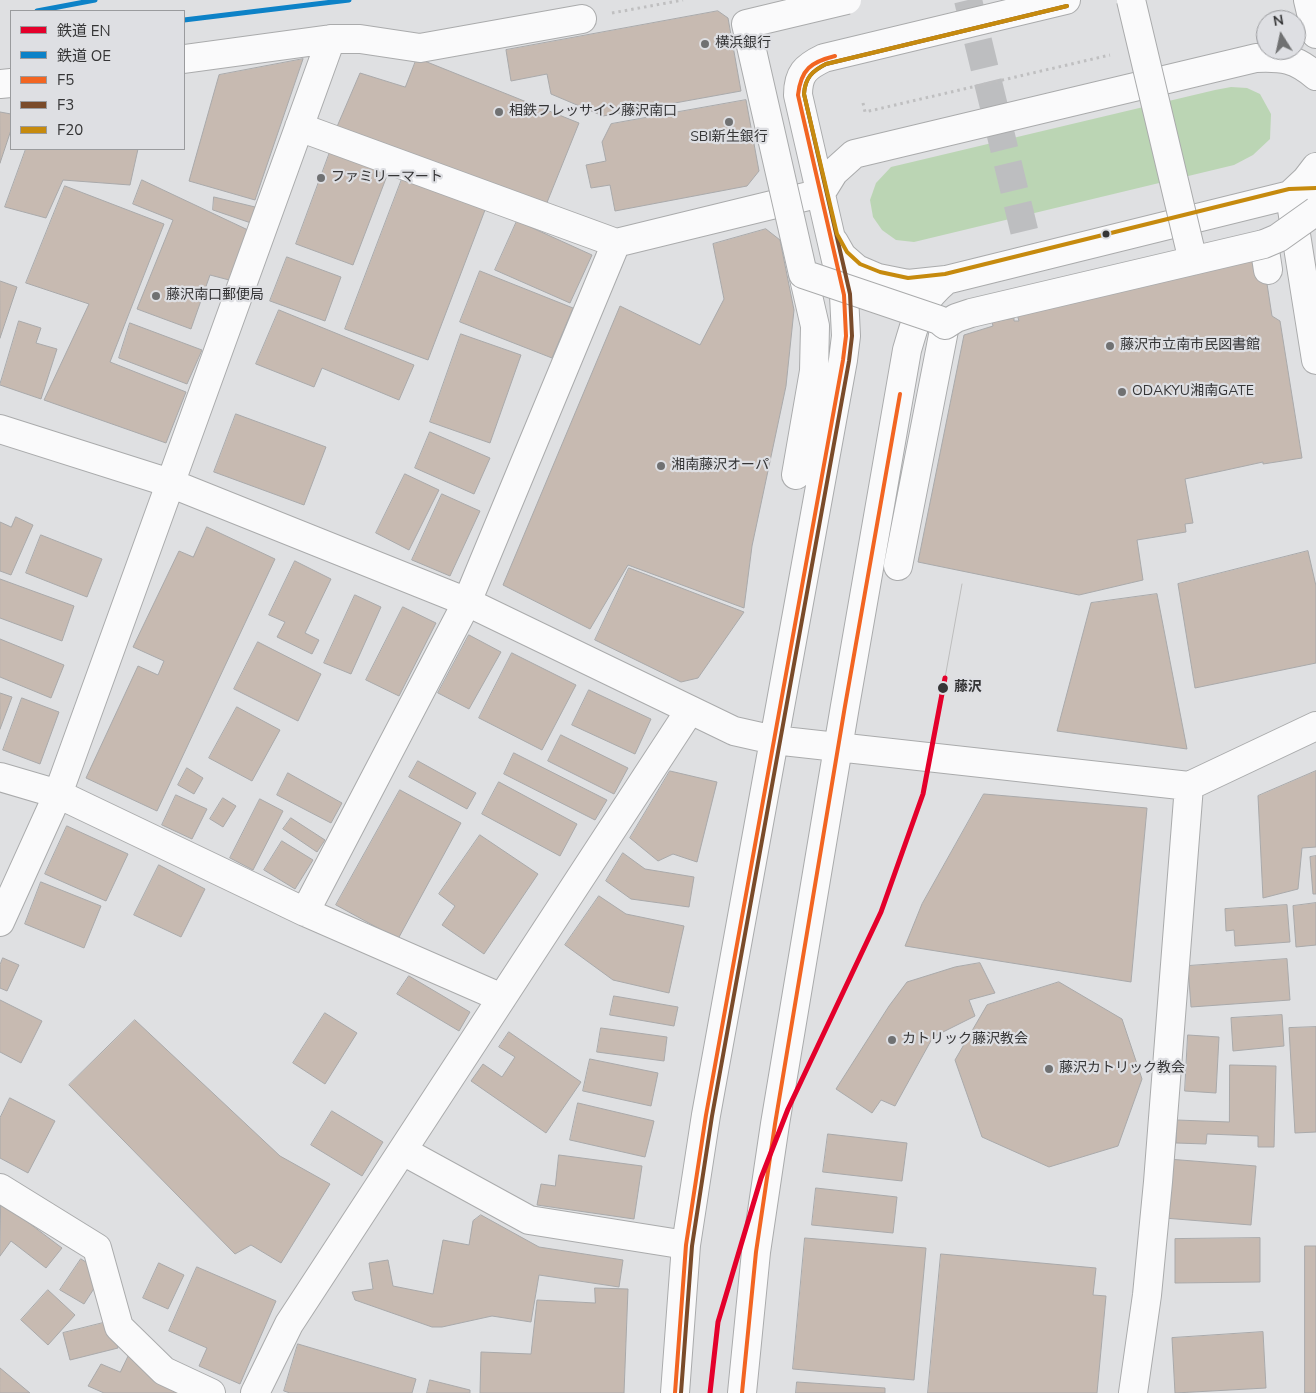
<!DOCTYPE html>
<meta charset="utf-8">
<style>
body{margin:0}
#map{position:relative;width:1316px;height:1393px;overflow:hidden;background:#dfe0e2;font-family:"Nunito Sans","Noto Sans JP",sans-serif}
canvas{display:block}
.legend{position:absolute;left:10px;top:10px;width:175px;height:140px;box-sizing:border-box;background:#dedfe3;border:1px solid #9a9b9e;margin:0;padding:6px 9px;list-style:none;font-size:15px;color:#353536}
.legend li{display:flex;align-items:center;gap:10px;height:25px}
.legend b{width:25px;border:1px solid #9a9b9e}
.north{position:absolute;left:1256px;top:10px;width:50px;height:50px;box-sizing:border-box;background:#dedfe3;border:1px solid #9a9b9e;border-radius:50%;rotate:350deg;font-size:14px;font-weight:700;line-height:20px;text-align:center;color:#353536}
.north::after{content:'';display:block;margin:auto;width:18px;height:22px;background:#707172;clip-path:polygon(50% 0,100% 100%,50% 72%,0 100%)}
</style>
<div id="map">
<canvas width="1316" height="1393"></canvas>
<ul class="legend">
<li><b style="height:6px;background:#e4002b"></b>鉄道 EN</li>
<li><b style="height:6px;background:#0d82c7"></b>鉄道 OE</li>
<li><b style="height:6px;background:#f26522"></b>F5</li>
<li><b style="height:6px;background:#7a4b2a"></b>F3</li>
<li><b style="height:6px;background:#c68a0e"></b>F20</li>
</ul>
<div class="north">N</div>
</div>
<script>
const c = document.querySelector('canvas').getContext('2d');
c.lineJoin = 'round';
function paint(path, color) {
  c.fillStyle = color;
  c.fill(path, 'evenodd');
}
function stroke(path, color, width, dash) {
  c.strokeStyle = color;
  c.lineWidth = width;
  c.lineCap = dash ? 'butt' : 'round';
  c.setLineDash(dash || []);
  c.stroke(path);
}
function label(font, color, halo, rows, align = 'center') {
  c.font = font + ' "Nunito Sans","Noto Sans JP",sans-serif';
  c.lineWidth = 4.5;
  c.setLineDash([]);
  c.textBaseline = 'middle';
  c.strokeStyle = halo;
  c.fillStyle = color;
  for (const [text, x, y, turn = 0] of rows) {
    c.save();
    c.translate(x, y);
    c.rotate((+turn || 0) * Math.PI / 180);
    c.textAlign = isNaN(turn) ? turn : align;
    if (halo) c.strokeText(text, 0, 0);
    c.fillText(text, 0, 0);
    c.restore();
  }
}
paint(new Path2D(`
 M 1231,87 L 1247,88 L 1260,94 L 1271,114 L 1270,139 L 1253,155 L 1234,165 L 914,242 L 896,240 L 882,230 L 873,217 L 870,200 L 876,183 L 891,167 L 1215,90 Z`), '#bbd5b4');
const building = new Path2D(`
 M 718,11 L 728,18 L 741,91 L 603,116 L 551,94 L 547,74 L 511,81 L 506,50 Z
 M 417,58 L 579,123 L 546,205 L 336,129 L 360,73 L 405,87 Z
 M 303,59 L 255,200 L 189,181 L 219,75 Z
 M 746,100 L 759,171 L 747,186 L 615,211 L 610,185 L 591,188 L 586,165 L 606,161 L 602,142 L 611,124 Z
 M 0,112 L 11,114 L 11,130 L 0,163 Z
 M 26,149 L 138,149 L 130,185 L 63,180 L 46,218 L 5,207 Z
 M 330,152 L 388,173 L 353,265 L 296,244 Z
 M 402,179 L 485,210 L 428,360 L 345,329 Z
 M 142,180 L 248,230 L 233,281 L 210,275 L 191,329 L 137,309 L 173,220 L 133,204 Z
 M 65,186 L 164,224 L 110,362 L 186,392 L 166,443 L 44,400 L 89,304 L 26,283 Z
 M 214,197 L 255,207 L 251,223 L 213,210 Z
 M 517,221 L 592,255 L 570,303 L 495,270 Z
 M 766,229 L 780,240 L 794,310 L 786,386 L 752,546 L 744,608 L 628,565 L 590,629 L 503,585 L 620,306 L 700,345 L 724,299 L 713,244 Z
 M 287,257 L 341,277 L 325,321 L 270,301 Z
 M 1251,258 L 1255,273 L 1265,271 L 1272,316 L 1280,321 L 1302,458 L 1263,464 L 1263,462 L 1185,479 L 1193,523 L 1185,524 L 1186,532 L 1137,540 L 1143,580 L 1079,595 L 918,562 L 964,335 L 993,326 L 992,322 L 1014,318 L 1014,321 L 1019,321 L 1016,311 Z
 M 480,271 L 573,308 L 552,358 L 460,322 Z
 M 0,281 L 17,287 L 0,338 Z
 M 279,310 L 414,365 L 399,400 L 322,368 L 314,387 L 256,364 Z
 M 19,321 L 41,328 L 36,343 L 57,349 L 41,399 L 0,385 Z
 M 130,323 L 202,350 L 187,384 L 119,358 Z
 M 461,334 L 521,355 L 490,443 L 430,422 Z
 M 236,414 L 326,447 L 304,505 L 214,472 Z
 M 430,432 L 490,458 L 474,494 L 415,468 Z
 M 405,474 L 439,490 L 409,550 L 376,533 Z
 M 442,494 L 480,511 L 450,576 L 412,560 Z
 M 16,517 L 33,525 L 11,575 L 0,571 L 0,522 L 11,527 Z
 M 207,527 L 275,559 L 157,811 L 86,778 L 138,666 L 158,675 L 164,661 L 133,647 L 179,551 L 193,557 Z
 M 41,535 L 102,559 L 87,597 L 26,573 Z
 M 1308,551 L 1316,586 L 1316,663 L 1195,688 L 1178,584 Z
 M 295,561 L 331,579 L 305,633 L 319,640 L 312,654 L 277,637 L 285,622 L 269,615 Z
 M 629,568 L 744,612 L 698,678 L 681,682 L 595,640 Z
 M 0,579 L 74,606 L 62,641 L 0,618 Z
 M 1157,594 L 1187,749 L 1057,731 L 1091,603 Z
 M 355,595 L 381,607 L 351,674 L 324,663 Z
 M 403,607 L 436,623 L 399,696 L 366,680 Z
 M 469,635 L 501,652 L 469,709 L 438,693 Z
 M 0,639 L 64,665 L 51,698 L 0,677 Z
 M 258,642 L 321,674 L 298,721 L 234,689 Z
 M 512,653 L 576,685 L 542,750 L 479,718 Z
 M 589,690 L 651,719 L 635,754 L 572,725 Z
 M 0,693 L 12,697 L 0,729 Z
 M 22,698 L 59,712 L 40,764 L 3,750 Z
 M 237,707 L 280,730 L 252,781 L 209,758 Z
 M 561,735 L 628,768 L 614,794 L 548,761 Z
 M 514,753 L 607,800 L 595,820 L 504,774 Z
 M 418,761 L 476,793 L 467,809 L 409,777 Z
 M 187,768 L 203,778 L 194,794 L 178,785 Z
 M 670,771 L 717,782 L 697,862 L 673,854 L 658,861 L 630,838 Z
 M 1316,771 L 1316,847 L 1302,848 L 1298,889 L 1263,898 L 1258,796 Z
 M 288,773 L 342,803 L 331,823 L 277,795 Z
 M 499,782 L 577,824 L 560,856 L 482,814 Z
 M 400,790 L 461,823 L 398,939 L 336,905 Z
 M 984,794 L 1147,808 L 1131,982 L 905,946 L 922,904 Z
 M 176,795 L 207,809 L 192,839 L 162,825 Z
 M 223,798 L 236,806 L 223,827 L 210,819 Z
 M 260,799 L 283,811 L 253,870 L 230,858 Z
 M 291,818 L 325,840 L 317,852 L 283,829 Z
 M 67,826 L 128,854 L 106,901 L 45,874 Z
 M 480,835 L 538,874 L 484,954 L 442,925 L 455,906 L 439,894 Z
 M 282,841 L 313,860 L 295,889 L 264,870 Z
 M 623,853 L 645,869 L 694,877 L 689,907 L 631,899 L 606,881 Z
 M 1316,856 L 1316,894 L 1313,894 L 1310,857 Z
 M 159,865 L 205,889 L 181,937 L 134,915 Z
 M 41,882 L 101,906 L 84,948 L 25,924 Z
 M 599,896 L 626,914 L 684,926 L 669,993 L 613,980 L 565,945 Z
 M 1316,903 L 1316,945 L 1296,947 L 1293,906 Z
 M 1287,905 L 1290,942 L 1235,946 L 1234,930 L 1226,931 L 1225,909 Z
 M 3,958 L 19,965 L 7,991 L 0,988 L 0,965 Z
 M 1287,959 L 1290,1000 L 1191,1007 L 1188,966 Z
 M 980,963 L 995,993 L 969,1000 L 975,1016 L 933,1037 L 895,1106 L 881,1100 L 872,1113 L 836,1089 L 889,1006 L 907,982 L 955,967 Z
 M 409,976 L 470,1012 L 459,1031 L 397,994 Z
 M 1059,982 L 1122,1019 L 1142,1079 L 1118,1146 L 1049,1167 L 982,1137 L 955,1060 L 987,1005 Z
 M 614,996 L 678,1007 L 674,1026 L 610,1015 Z
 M 0,1000 L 42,1021 L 21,1063 L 0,1052 Z
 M 325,1013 L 357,1033 L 325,1084 L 293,1063 Z
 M 1282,1015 L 1284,1046 L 1233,1051 L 1231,1018 Z
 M 135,1020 L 280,1156 L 330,1184 L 281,1263 L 251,1245 L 235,1254 L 69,1085 Z
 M 1316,1027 L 1316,1132 L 1295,1133 L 1289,1028 Z
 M 601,1028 L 667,1037 L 664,1061 L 597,1052 Z
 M 509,1032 L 581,1082 L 546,1133 L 471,1081 L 483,1064 L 502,1077 L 515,1057 L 499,1047 Z
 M 1188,1035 L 1219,1037 L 1216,1093 L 1185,1091 Z
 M 590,1059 L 658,1073 L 651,1106 L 583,1091 Z
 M 1230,1065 L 1276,1066 L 1274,1147 L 1258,1147 L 1258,1136 L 1207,1134 L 1206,1144 L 1176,1143 L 1177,1120 L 1229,1122 Z
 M 10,1098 L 55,1121 L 28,1173 L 0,1158 L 0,1118 Z
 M 578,1103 L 654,1121 L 645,1157 L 570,1140 Z
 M 332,1111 L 383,1142 L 362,1176 L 311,1145 Z
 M 828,1134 L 907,1143 L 902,1181 L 823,1172 Z
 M 559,1155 L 642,1166 L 634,1219 L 537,1205 L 541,1184 L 555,1186 Z
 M 1168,1159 L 1256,1166 L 1251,1225 L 1164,1218 Z
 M 816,1188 L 897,1197 L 893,1233 L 812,1225 Z
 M 1,1202 L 62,1248 L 46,1268 L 11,1241 L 0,1256 Z
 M 481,1215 L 539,1247 L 623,1260 L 619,1287 L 539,1275 L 531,1322 L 492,1316 L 442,1327 L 432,1327 L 355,1300 L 352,1292 L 373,1289 L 369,1263 L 388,1260 L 393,1286 L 433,1294 L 443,1240 L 469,1245 L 473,1221 Z
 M 805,1238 L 926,1248 L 914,1380 L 793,1369 Z
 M 1260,1238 L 1260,1282 L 1175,1283 L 1175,1239 Z
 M 1305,1246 L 1316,1246 L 1316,1393 L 1305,1393 Z
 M 941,1254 L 1096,1268 L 1093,1295 L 1106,1296 L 1097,1393 L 928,1393 Z
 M 81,1259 L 104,1273 L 84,1304 L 60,1290 Z
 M 159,1263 L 184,1275 L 168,1309 L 143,1298 Z
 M 197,1267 L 276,1301 L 240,1384 L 199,1366 L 207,1348 L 169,1331 Z
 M 595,1288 L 628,1289 L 624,1393 L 480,1393 L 481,1352 L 531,1354 L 537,1300 L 595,1303 Z
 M 48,1290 L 75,1315 L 48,1345 L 21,1320 Z
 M 111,1321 L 118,1348 L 70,1360 L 63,1333 Z
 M 1263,1332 L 1266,1388 L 1175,1393 L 1172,1338 Z
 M 298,1344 L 416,1379 L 412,1393 L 290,1393 L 284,1391 Z
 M 129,1355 L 195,1393 L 104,1393 L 88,1386 L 101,1364 L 120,1372 Z
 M 0,1368 L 30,1393 L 0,1393 Z
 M 430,1380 L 470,1390 L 470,1393 L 427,1393 Z
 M 797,1382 L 885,1388 L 885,1393 L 796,1393 Z`);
paint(building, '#c7bab1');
stroke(building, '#a9a9aa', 1);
stroke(new Path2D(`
 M 968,0 L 1042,304`), '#bdbec0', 28, [28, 14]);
const minor = new Path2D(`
 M 1308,0 L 1316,34
 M 184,59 L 331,39 L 360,39 L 420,48 L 582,19
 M 0,84 L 11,83
 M 299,127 L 616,243 L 821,193 L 834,172 L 854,154 L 1256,58 C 1283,57 1295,58 1316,76
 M 1290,195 L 1306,180 L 1316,167
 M 1291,203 L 1316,360
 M 834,242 L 842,256 L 857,269 L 878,278 L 908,284 L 946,280 L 1290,195 L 1316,194
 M 1264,244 L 1268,270
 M 0,429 L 170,483 L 467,602 L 734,731 L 774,740 L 1189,786 L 1316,726
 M 796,475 L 814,371 L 815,326 L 803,274
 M 898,566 L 945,325
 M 0,777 L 58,794 L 305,912 L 502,998
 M 305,912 L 467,602 L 616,243
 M 0,922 L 58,794 L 331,39
 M 403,1151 L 529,1220 L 686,1245
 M 0,1188 L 97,1248 L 119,1327 L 164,1371 L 211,1393
 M 255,1393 L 289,1324 L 690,710
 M 675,1393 L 686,1245 L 706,1115 L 843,360 L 846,336 L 844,295 L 798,95 C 798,74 805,67 824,58 L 1066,0
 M 742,1393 L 756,1252 L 775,1124 L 845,706 L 907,350 C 917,317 918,304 946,280
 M 1133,1393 L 1147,1295 L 1158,1182 L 1189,786`);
stroke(minor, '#aaabac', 30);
stroke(new Path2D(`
 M 612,13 L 683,0
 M 863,103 L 865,112 L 1110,55`), '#bfbfc0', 3, [2.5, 4]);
stroke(minor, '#fafafb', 28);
stroke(new Path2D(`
 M 945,678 L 962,584`), '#bdbdbd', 1);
const minorBridge = new Path2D(`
 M 847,0 L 746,24 L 803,274 L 939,320 L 945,325 L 956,318 L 971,313 L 1264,244 L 1278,238 L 1316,211
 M 1131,0 L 1193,261`);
stroke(minorBridge, '#aaabac', 30, []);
stroke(minorBridge, '#fafafb', 28);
stroke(new Path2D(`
 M 675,1393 L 686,1245 L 706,1115 L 843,360 L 846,336 L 844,295 L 798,95 C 801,69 811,62 835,56
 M 742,1393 L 756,1252 L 775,1124 L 845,706 L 900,394`), '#f26522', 4);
stroke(new Path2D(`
 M 681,1393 L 692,1246 L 712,1116 L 849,361 L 852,336 L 850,294 L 804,94 C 805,78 812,71 826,64 L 1067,6`), '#7a4b2a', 4);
stroke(new Path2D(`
 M 1067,6 L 826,64 C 812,71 805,78 804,94 L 837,234 L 847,252 L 860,264 L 880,272 L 908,278 L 945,274 L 1289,189 L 1316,188`), '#c68a0e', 4);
stroke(new Path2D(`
 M 710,1393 L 718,1322 L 761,1178 L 788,1109 L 881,912 L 923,794 L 945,678`), '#e4002b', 5);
stroke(new Path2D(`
 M 37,11 L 95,0
 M 184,20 L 349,0`), '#0d82c7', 5);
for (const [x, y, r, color] of [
 [705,44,5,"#707172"],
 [499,112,5,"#707172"],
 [729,122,5,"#707172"],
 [321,178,5,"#707172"],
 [1106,234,4.5,"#353536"],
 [156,296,5,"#707172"],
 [1110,346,5,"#707172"],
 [1122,392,5,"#707172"],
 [661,466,5,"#707172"],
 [943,688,6,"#353536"],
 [892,1040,5,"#707172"],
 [1049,1069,5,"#707172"]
]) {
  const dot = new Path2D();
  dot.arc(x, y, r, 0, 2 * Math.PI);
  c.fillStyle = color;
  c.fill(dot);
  stroke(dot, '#dedfe3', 2);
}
label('14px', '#353536', '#dedfe3', [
 ["横浜銀行",715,44],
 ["相鉄フレッサイン藤沢南口",509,112],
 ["SBI新生銀行",729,138,"center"],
 ["ファミリーマート",331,178],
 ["藤沢南口郵便局",166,296],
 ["藤沢市立南市民図書館",1120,346],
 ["ODAKYU湘南GATE",1132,392],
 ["湘南藤沢オーパ",671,466],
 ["カトリック藤沢教会",902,1040],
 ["藤沢カトリック教会",1059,1069]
], 'left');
label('bold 14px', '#353536', '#dedfe3', [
 ["藤沢",954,688]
], 'left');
</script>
